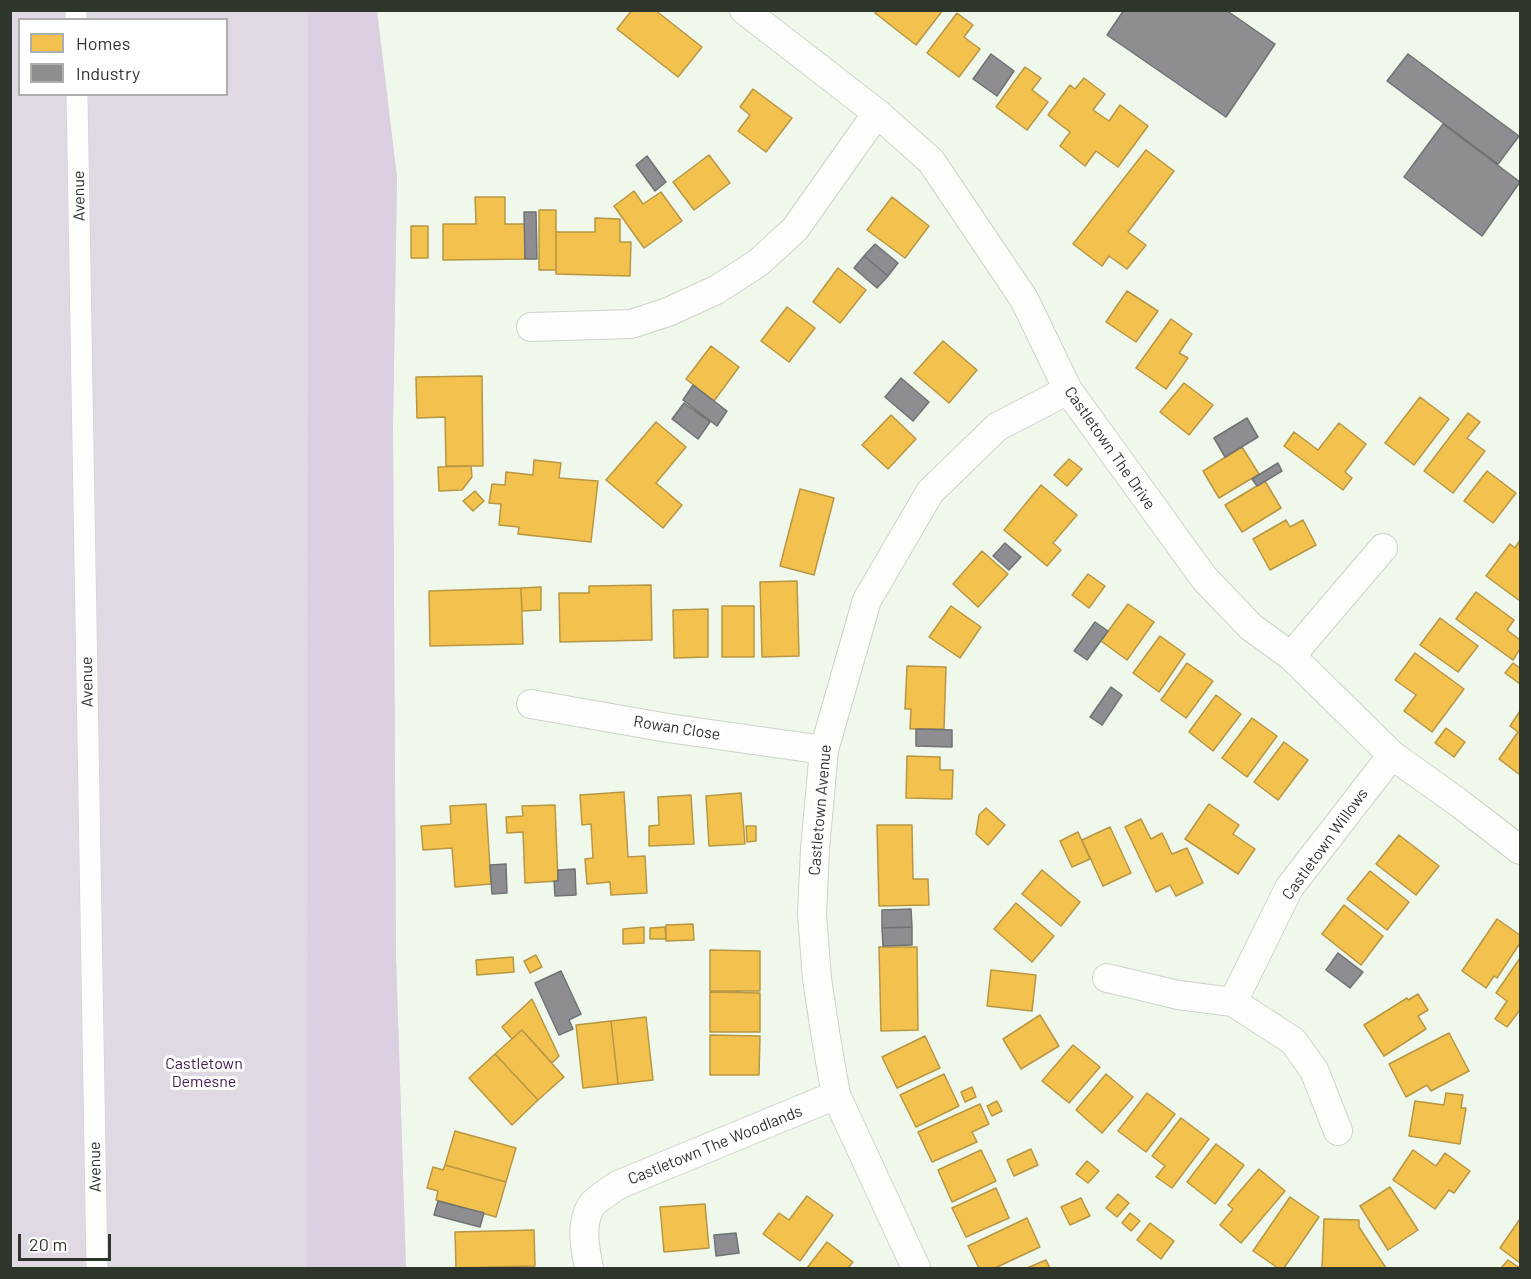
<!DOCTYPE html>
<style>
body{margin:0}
#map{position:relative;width:1531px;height:1279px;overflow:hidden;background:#f0f8ec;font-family:Barlow,sans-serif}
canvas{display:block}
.frame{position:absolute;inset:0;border:12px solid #2e352a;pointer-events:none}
.legend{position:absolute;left:18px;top:18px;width:210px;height:78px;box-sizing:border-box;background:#fff;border:2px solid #abaeaa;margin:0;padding:8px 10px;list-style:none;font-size:18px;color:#2e352a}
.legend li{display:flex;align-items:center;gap:12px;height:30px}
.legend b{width:30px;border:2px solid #abaeaa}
.scale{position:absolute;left:18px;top:1234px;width:93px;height:27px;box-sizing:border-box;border:3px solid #2e352a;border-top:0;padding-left:8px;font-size:18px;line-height:21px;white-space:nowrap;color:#2e352a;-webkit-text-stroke:4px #fff;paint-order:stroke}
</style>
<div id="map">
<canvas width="1531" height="1279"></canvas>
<div class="frame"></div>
<ul class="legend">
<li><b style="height:16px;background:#f2c14e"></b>Homes</li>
<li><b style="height:16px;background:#8d8d92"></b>Industry</li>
</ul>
<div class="scale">20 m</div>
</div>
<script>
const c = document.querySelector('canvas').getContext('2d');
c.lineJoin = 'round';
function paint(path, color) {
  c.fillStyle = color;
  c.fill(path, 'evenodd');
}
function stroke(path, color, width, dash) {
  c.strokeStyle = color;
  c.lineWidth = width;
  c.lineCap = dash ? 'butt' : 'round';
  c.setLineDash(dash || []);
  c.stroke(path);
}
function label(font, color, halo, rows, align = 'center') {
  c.font = font + ' Barlow,sans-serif';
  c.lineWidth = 6;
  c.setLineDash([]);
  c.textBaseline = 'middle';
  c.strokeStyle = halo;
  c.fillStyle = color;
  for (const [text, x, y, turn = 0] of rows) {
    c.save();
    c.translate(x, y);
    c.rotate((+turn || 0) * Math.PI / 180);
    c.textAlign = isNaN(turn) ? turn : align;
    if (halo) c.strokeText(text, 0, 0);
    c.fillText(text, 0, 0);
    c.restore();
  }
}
paint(new Path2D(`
 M 10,11 L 377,11 L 397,178 L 393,425 L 396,957 L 406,1268 L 11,1268 ZM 20,20 L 226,20 L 226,94 L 20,94 Z`), '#e0d9e3');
paint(new Path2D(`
 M 308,11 L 377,11 L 397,178 L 393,425 L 396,957 L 406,1268 L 307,1268 Z`), '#dbcfe1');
const homes = new Path2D(`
 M 632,10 L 655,10 L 702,47 L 678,77 L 617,29 Z
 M 877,10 L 943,10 L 916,45 L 875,13 Z
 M 957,13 L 973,25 L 964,37 L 980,49 L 959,77 L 927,53 Z
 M 1025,67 L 1041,78 L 1032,90 L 1048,102 L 1027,130 L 996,107 Z
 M 1084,78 L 1105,94 L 1093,110 L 1109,121 L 1120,105 L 1148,126 L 1118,167 L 1096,151 L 1085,166 L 1060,146 L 1070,132 L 1048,115 L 1070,85 L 1075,89 Z
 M 753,89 L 792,118 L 766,152 L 738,131 L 750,115 L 740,107 Z
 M 1146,150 L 1174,171 L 1128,232 L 1146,245 L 1127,269 L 1109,256 L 1102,266 L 1073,244 Z
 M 709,155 L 730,183 L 694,210 L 673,182 Z
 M 634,191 L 643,204 L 661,192 L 682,221 L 644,248 L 614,206 Z
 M 475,197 L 505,197 L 505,224 L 525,224 L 525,259 L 443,260 L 443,224 L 476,224 Z
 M 892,197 L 929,226 L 905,258 L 867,230 Z
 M 539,210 L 556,210 L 556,270 L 539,270 Z
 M 595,218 L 620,219 L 620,242 L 631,242 L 630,276 L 556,274 L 556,232 L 595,232 Z
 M 411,226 L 428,226 L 428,258 L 411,258 Z
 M 838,268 L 866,290 L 840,323 L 813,302 Z
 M 1127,291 L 1158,311 L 1136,342 L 1106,322 Z
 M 787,307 L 815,328 L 789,362 L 761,341 Z
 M 1171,319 L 1192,334 L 1179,353 L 1188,358 L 1166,389 L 1136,368 Z
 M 943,341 L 977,370 L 949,403 L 914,373 Z
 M 711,346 L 739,367 L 714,401 L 686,379 Z
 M 482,376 L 483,466 L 446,466 L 445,417 L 417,418 L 416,377 Z
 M 1184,383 L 1213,405 L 1189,435 L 1160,412 Z
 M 1420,397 L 1449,419 L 1414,465 L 1385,443 Z
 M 1468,413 L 1480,422 L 1467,438 L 1485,451 L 1453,493 L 1424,471 Z
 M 891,415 L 916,439 L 888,469 L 862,445 Z
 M 656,422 L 686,447 L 656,483 L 682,505 L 663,528 L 606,480 Z
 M 1339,423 L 1366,444 L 1345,472 L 1352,478 L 1343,490 L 1284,446 L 1294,432 L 1318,450 Z
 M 1242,447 L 1259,474 L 1219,498 L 1203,471 Z
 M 1069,459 L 1082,469 L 1067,486 L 1054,475 Z
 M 534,460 L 561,463 L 559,478 L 598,481 L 591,542 L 518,534 L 519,527 L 499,525 L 501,504 L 489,503 L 492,484 L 505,485 L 506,472 L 533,475 Z
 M 471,466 L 472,477 L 462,490 L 439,491 L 438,467 Z
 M 1487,471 L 1516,493 L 1493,523 L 1464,501 Z
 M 1265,481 L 1281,508 L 1242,532 L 1225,505 Z
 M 1041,485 L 1077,515 L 1053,543 L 1061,550 L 1047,566 L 1004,530 Z
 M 800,489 L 834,498 L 814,575 L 780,566 Z
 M 475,491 L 484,501 L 473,511 L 463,501 Z
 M 1286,520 L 1290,527 L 1303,520 L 1316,545 L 1270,570 L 1253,539 Z
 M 1520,540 L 1520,601 L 1486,576 L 1510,544 L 1515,548 Z
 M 982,551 L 1008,574 L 978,607 L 953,584 Z
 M 1088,574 L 1105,586 L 1089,608 L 1072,595 Z
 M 797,581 L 799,656 L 762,657 L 760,582 Z
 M 651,585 L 652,640 L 560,642 L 559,593 L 589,593 L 589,586 Z
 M 541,587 L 541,610 L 522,611 L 521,588 Z
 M 521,588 L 523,644 L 430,646 L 429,591 Z
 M 1476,592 L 1514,620 L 1507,630 L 1520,640 L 1520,649 L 1513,660 L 1456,619 Z
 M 1128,604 L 1154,622 L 1127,660 L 1101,641 Z
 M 722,606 L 754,606 L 754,657 L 722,657 Z
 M 951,606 L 981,627 L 960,658 L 929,637 Z
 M 708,609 L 708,657 L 674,658 L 673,610 Z
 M 1440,618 L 1478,646 L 1458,672 L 1420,645 Z
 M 1160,636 L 1185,654 L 1159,692 L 1133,673 Z
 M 1415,653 L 1464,689 L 1432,732 L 1404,711 L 1416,695 L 1395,680 Z
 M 1187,663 L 1213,681 L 1186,718 L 1161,700 Z
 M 1513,663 L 1520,668 L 1520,684 L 1505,673 Z
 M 907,666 L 946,667 L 944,729 L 910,729 L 911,709 L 905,709 Z
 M 1216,695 L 1241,714 L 1213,751 L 1189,732 Z
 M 1520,711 L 1520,775 L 1499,759 L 1518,732 L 1510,726 Z
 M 1252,718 L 1277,736 L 1247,777 L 1222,758 Z
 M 1446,728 L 1465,742 L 1454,757 L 1435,743 Z
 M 1284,742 L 1308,760 L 1278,800 L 1254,782 Z
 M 907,756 L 940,757 L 940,770 L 953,770 L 952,799 L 906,798 Z
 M 624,792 L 628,857 L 645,856 L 647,893 L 611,895 L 610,882 L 587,884 L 585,859 L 593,858 L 591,824 L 582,825 L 580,795 Z
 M 741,793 L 745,844 L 709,846 L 706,796 Z
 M 691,795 L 694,844 L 649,846 L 649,826 L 659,825 L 658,797 Z
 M 486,804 L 491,884 L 455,887 L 452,848 L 423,850 L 421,826 L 451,824 L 450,806 Z
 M 1209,804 L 1239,825 L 1233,834 L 1255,849 L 1238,874 L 1185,839 Z
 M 555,805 L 558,881 L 525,883 L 523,832 L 507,833 L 506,817 L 523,816 L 522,806 Z
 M 986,808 L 1005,825 L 988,845 L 976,834 L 979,815 Z
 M 1141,819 L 1151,839 L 1162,833 L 1172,854 L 1187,848 L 1203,883 L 1176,896 L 1170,885 L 1156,892 L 1125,827 Z
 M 877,825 L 912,825 L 913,879 L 928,879 L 929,905 L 879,906 Z
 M 746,826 L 756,826 L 756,841 L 747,842 Z
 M 1110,827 L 1131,873 L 1103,886 L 1082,840 Z
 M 1078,832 L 1090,859 L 1072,867 L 1060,841 Z
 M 1399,835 L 1439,866 L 1416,895 L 1376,864 Z
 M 1042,870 L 1080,902 L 1061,926 L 1022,894 Z
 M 1370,871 L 1409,902 L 1387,930 L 1347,899 Z
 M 1016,903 L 1054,936 L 1032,962 L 994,929 Z
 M 1344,905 L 1383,936 L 1361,965 L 1322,934 Z
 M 1497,919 L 1520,935 L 1520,943 L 1497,978 L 1494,976 L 1486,988 L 1462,971 Z
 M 693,924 L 694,940 L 666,941 L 666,925 Z
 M 644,927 L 644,943 L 623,944 L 623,929 Z
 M 665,927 L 666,939 L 650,939 L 650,928 Z
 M 879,947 L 917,947 L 918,1030 L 881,1031 Z
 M 710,950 L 760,951 L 760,991 L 710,991 Z
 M 536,955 L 542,967 L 530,973 L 524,961 Z
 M 513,957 L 514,972 L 477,975 L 476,960 Z
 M 1520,958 L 1520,1010 L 1507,1027 L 1495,1019 L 1507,1001 L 1496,993 Z
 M 991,970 L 1036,975 L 1032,1011 L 987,1006 Z
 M 710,992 L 760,993 L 760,1032 L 710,1032 Z
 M 1418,994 L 1428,1010 L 1418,1016 L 1426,1029 L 1384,1056 L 1364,1025 L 1407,998 L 1408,1000 Z
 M 532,999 L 559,1056 L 552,1063 L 522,1030 L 512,1039 L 502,1027 Z
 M 1040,1015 L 1059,1046 L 1021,1069 L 1003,1039 Z
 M 646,1017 L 653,1080 L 618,1084 L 611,1021 Z
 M 611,1021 L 618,1084 L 583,1088 L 576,1025 Z
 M 522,1030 L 564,1077 L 538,1100 L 495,1054 Z
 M 1449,1033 L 1469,1071 L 1431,1091 L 1427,1085 L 1406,1097 L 1389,1064 Z
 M 710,1035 L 760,1036 L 759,1075 L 710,1075 Z
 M 925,1036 L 940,1068 L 897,1088 L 882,1057 Z
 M 1073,1045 L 1100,1067 L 1069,1103 L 1042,1081 Z
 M 495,1054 L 538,1100 L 512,1125 L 469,1078 Z
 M 944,1074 L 959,1106 L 916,1127 L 900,1095 Z
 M 1106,1074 L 1133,1097 L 1102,1133 L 1076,1110 Z
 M 972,1087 L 976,1097 L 965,1102 L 961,1092 Z
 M 1147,1093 L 1175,1114 L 1146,1152 L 1118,1131 Z
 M 1446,1093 L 1463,1095 L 1461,1108 L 1466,1108 L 1460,1144 L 1409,1136 L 1415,1101 L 1444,1105 Z
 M 997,1101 L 1002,1111 L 992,1116 L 987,1106 Z
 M 980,1104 L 989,1124 L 972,1132 L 977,1142 L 932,1162 L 918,1132 Z
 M 1181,1118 L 1209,1139 L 1172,1188 L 1156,1177 L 1165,1166 L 1152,1156 Z
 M 455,1131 L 516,1148 L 506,1182 L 445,1165 Z
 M 1216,1144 L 1244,1165 L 1215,1204 L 1187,1182 Z
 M 1031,1149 L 1038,1165 L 1014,1176 L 1007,1160 Z
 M 981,1150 L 996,1181 L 952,1202 L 938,1170 Z
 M 1413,1150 L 1436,1166 L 1445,1153 L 1470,1171 L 1454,1193 L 1449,1190 L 1435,1209 L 1393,1180 Z
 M 1087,1161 L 1099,1171 L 1088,1183 L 1076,1174 Z
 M 445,1165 L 506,1182 L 496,1217 L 436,1200 L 438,1191 L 427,1188 L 433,1167 L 443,1170 Z
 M 1259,1169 L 1285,1191 L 1241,1243 L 1220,1225 L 1233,1209 L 1228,1205 Z
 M 1390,1187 L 1418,1230 L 1388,1250 L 1360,1206 Z
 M 996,1188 L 1009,1218 L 966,1237 L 952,1208 Z
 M 1118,1194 L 1129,1203 L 1117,1217 L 1106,1208 Z
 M 807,1196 L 833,1215 L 800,1261 L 763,1234 L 779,1213 L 789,1220 Z
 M 1290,1197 L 1319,1217 L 1284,1268 L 1278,1268 L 1253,1251 Z
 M 1081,1198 L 1090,1216 L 1070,1225 L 1061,1207 Z
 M 705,1204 L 709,1248 L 664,1252 L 660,1207 Z
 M 1130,1213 L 1140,1221 L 1131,1231 L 1122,1223 Z
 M 1027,1218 L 1040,1247 L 995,1268 L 979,1268 L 968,1246 Z
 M 1324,1219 L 1359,1220 L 1359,1227 L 1386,1268 L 1322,1268 Z
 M 1520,1219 L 1520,1263 L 1500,1248 Z
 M 1150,1223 L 1174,1241 L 1161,1259 L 1137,1240 Z
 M 534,1230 L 535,1266 L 456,1268 L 455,1232 Z
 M 827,1242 L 853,1262 L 848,1268 L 807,1268 Z
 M 1046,1260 L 1050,1268 L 1027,1268 Z
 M 1508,1260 L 1520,1268 L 1501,1268 Z`);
paint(homes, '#f2c14e');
stroke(homes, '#b79743', 1.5);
const industry = new Path2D(`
 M 1124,10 L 1226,10 L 1275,44 L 1226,117 L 1107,35 Z
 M 991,54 L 1014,71 L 997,96 L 973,79 Z
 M 1408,54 L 1519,136 L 1498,164 L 1387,81 Z
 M 1443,124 L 1520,182 L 1482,236 L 1404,177 Z
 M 647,156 L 666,182 L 655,191 L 636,165 Z
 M 524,212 L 536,212 L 537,259 L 525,259 Z
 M 875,244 L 898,263 L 888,276 L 864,256 Z
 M 864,256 L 888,276 L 877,288 L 854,268 Z
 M 901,378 L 929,402 L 913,421 L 885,397 Z
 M 693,385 L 727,411 L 717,426 L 683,400 Z
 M 684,403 L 710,422 L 698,439 L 672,419 Z
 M 1247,418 L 1258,437 L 1225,457 L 1214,438 Z
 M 1278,463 L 1282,471 L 1257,486 L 1252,479 Z
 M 1005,543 L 1021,557 L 1009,570 L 993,556 Z
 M 1095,622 L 1108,631 L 1087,660 L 1074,651 Z
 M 1111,687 L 1122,695 L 1102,725 L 1090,717 Z
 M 916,729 L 952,730 L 952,747 L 916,746 Z
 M 506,864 L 507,893 L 492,894 L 490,865 Z
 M 575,869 L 576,895 L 555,896 L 554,881 L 558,881 L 558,870 Z
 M 911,909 L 912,927 L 882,928 L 882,910 Z
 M 912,927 L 912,945 L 883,946 L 882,928 Z
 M 1338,953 L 1363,972 L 1350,988 L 1326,970 Z
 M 561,971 L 581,1014 L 569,1020 L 573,1029 L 559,1035 L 535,983 Z
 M 438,1201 L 484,1213 L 480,1227 L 434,1215 Z
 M 736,1233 L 739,1253 L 716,1256 L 714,1235 Z`);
paint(industry, '#8d8d92');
stroke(industry, '#707373', 1.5);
const pedestrian = new Path2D(`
 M 76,10 L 76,20
 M 77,94 L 97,1268`);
const minor = new Path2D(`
 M 744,10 L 877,113 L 931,161 L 1024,299 L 1068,390 L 1204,578 L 1251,627 L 1291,656 L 1392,755 L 1459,803 L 1520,850
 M 531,327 L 631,324 L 668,312 L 716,290 L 758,263 L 795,229 L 877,113
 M 1291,656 L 1383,548
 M 531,704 L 668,728 L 824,750
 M 1107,978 L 1178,995 L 1233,1002
 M 1338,1131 L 1314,1070 L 1293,1041 L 1233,1002 L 1289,888 L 1392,755
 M 589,1268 C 585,1249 580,1224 591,1206 C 597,1198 610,1191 618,1185 L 836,1095
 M 916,1268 L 836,1095 L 826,1038 L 817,979 L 812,914 L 815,849 L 824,750 L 867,600 L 930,492 L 997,427 L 1068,390`);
stroke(pedestrian, '#ccd3c8', 22);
stroke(minor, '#ccd3c8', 30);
stroke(new Path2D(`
 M 10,1221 L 12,1268`), '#dcdedb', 4, [4.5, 4.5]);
stroke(pedestrian, '#fdfefc', 21);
stroke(minor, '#fdfefc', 28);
label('16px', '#2e352a', '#fff', [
 ["Avenue",79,196,-91],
 ["Castletown The Drive",1110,448,55],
 ["Avenue",87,682,-91],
 ["Rowan Close",677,728,9],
 ["Castletown Avenue",820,810,-85],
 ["Castletown Willows",1325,844,-54],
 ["Castletown The Woodlands",715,1145,-22],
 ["Avenue",95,1167,-91]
]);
label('16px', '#401b4f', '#fff', [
 ["Castletown",204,1064],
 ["Demesne",204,1082]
]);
</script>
